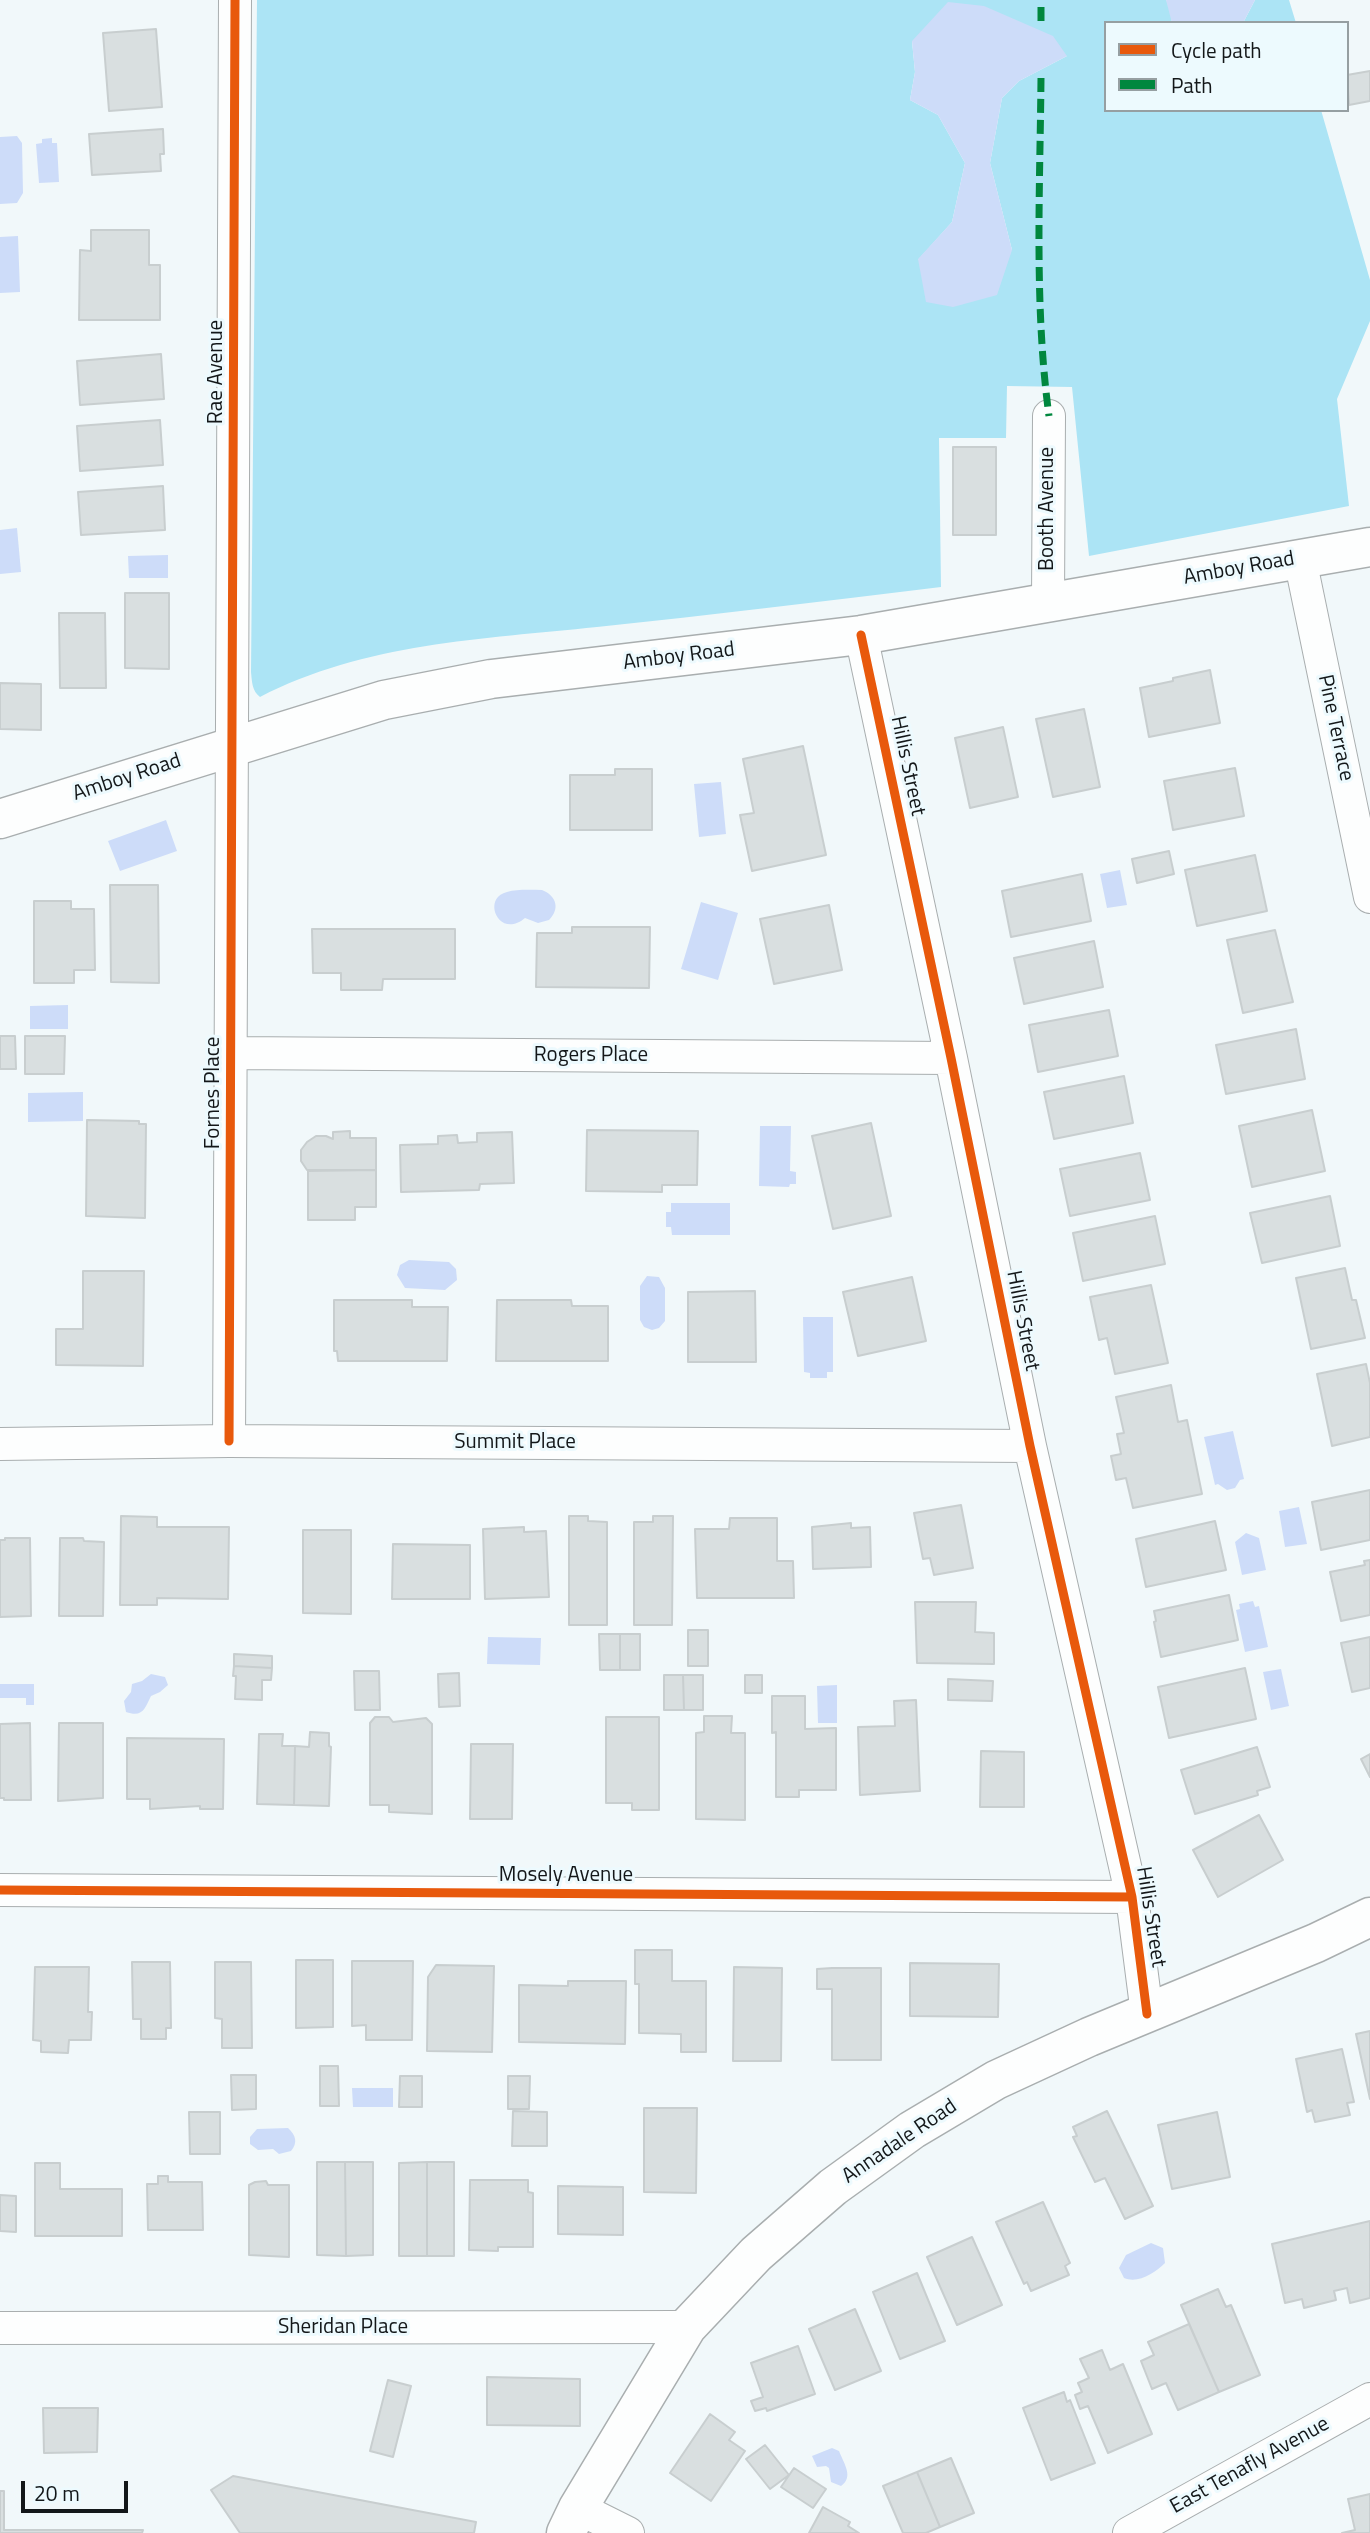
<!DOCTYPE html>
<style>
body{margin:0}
#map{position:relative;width:1370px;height:2533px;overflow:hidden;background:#f1f8fa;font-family:"Titillium Web",sans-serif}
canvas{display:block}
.legend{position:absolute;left:1104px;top:21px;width:245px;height:91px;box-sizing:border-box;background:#edfafe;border:2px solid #969fa2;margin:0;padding:9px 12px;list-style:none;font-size:21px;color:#131719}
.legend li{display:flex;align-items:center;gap:14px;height:35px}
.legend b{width:35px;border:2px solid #969fa2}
.scale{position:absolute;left:21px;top:2481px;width:107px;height:32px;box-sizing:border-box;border:4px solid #131719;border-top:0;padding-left:9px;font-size:21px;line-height:24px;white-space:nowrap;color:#131719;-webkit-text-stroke:5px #edfafe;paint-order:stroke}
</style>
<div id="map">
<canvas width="1370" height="2533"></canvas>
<ul class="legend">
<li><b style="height:9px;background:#e8590c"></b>Cycle path</li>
<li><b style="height:9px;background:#00873e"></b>Path</li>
</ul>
<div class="scale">20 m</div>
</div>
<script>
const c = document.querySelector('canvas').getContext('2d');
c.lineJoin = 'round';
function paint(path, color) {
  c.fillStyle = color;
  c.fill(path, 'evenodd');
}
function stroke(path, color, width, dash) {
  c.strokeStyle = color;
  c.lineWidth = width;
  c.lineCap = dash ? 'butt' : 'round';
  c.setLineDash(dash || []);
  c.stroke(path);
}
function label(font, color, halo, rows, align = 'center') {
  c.font = font + ' "Titillium Web",sans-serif';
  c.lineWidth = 6;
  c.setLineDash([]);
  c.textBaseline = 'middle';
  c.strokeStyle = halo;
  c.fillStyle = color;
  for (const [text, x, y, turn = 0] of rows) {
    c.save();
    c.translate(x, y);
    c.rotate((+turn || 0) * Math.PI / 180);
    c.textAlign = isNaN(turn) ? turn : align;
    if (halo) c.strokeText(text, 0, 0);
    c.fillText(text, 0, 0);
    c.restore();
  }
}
paint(new Path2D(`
 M 257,0 L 1166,0 L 1170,7 L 1172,23 L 1106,23 L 1106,110 L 1321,110 L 1370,280 L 1370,321 L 1337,399 L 1349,506 L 1089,556 L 1072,387 L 1007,386 L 1006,438 L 939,438 L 941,587 C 826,601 711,615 597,627 C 483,639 364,643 260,697 C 252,691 252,682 251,672 ZM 912,41 L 1067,56 L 1019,81 L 1002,98 L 990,163 L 1012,250 L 918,260 L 952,222 L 965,163 L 938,115 L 910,100 L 915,72 Z
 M 1255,0 L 1289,0 L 1296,23 L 1243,23 Z`), '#ace4f5');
paint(new Path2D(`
 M 1166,0 L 1255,0 L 1243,23 L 1172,23 Z
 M 948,2 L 984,6 L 1053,36 L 1067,56 L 1019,81 L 1002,98 L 990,163 L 1012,250 L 997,295 L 953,307 L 926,302 L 918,259 L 952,222 L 965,163 L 938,115 L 910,100 L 915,72 L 912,41 Z
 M 17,136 L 22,143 L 23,193 L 17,203 L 0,204 L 0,137 Z
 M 52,138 L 52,143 L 57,143 L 59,182 L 39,183 L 36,144 L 42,143 L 42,139 Z
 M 18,236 L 20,292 L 0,293 L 0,237 Z
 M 17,528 L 21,572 L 0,574 L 0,530 Z
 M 168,555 L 168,578 L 129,578 L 128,556 Z
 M 721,782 L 726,834 L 699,837 L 694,784 Z
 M 166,820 L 177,851 L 120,871 L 108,841 Z
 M 1120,870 L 1127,905 L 1107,908 L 1100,874 Z
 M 542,890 C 557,896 560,909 549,920 L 538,923 L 525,918 C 499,940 481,898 507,892 C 517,889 531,890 542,890 Z
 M 701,902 L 738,913 L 718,980 L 681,969 Z
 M 68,1005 L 68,1029 L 30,1029 L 30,1006 Z
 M 83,1092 L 83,1121 L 28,1122 L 28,1093 Z
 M 760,1126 L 791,1126 L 790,1171 L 796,1172 L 796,1184 L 790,1184 L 789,1187 L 759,1186 Z
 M 671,1203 L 730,1203 L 730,1235 L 672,1235 L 671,1227 L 666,1227 L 666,1212 L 671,1212 Z
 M 409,1260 L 449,1262 L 456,1269 L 457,1280 L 445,1290 L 405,1288 L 397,1275 L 400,1265 Z
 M 647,1276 L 659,1277 L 665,1288 L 665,1321 L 659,1328 L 652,1330 L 644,1327 L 640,1320 L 640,1286 Z
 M 803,1317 L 833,1317 L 833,1372 L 827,1372 L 827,1378 L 810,1378 L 810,1373 L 804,1372 Z
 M 1233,1431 L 1244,1479 L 1240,1480 L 1235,1488 L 1227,1490 L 1218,1484 L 1215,1485 L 1204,1437 Z
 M 1299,1507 L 1307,1544 L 1285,1547 L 1279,1511 Z
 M 1246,1533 L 1259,1538 L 1266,1570 L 1242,1575 L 1235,1542 Z
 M 1253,1601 L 1255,1607 L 1259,1606 L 1268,1647 L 1245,1652 L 1236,1610 L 1240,1609 L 1239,1604 Z
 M 488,1637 L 541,1638 L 540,1665 L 487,1664 Z
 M 1281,1669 L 1289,1706 L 1271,1710 L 1263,1672 Z
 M 151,1674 L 165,1677 L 168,1685 L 160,1692 L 151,1696 C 145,1708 143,1718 126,1712 L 124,1701 L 131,1692 L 132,1684 L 142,1681 Z
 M 0,1684 L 34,1684 L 34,1705 L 26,1705 L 26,1698 L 0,1698 Z
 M 837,1685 L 837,1723 L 818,1723 L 817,1686 Z
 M 352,2088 L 393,2088 L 393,2107 L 353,2107 Z
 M 288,2128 C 296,2135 298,2143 291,2151 L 279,2154 L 273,2149 L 258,2150 L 250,2144 L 250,2137 L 257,2129 Z
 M 1151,2243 L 1163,2248 L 1165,2263 C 1155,2273 1138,2284 1124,2278 L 1119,2268 L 1126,2255 Z
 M 832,2448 L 839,2451 C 844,2464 854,2477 841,2486 L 831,2482 L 829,2468 L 826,2466 L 817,2467 L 812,2456 Z`), '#cddcf9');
const building = new Path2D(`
 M 156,29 L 162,107 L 109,111 L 103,33 Z
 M 1370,71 L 1370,101 L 1349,105 L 1347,75 Z
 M 163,129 L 164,154 L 160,154 L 161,171 L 92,175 L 89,134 Z
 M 91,230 L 149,230 L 149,265 L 160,265 L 160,320 L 79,320 L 80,250 L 91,251 Z
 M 161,354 L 164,399 L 80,405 L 77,361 Z
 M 160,420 L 163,465 L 80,471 L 77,426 Z
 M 953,447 L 996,447 L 996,535 L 953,535 Z
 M 163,486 L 165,530 L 81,535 L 78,492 Z
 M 125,593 L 169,593 L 169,669 L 125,668 Z
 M 59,613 L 105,613 L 106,688 L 60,688 Z
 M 1210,670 L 1220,723 L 1149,737 L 1140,688 L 1173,681 L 1173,678 Z
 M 0,683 L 41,684 L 41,730 L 0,729 Z
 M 1084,709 L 1100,787 L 1053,797 L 1036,719 Z
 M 1003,727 L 1018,797 L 970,808 L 955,738 Z
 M 803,746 L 826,855 L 752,871 L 740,815 L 754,813 L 743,759 Z
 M 1235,768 L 1244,816 L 1173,830 L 1164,781 Z
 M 615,769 L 652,769 L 652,830 L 570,830 L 570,775 L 615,775 Z
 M 1169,851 L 1174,874 L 1137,883 L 1132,859 Z
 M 1255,855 L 1267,911 L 1197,926 L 1185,870 Z
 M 1082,874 L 1091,921 L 1011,937 L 1002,891 Z
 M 110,885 L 158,885 L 159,983 L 111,982 Z
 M 34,901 L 71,901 L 71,909 L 94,909 L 95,970 L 74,970 L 74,983 L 34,983 Z
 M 829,905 L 842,970 L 774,984 L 760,919 Z
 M 572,927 L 650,927 L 649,988 L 536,987 L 537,933 L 572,933 Z
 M 312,929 L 455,929 L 455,979 L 383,979 L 382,990 L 341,990 L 341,973 L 313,973 Z
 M 1275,930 L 1293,1002 L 1243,1013 L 1227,940 Z
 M 1094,941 L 1103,987 L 1024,1004 L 1014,958 Z
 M 1109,1010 L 1118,1056 L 1038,1072 L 1029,1025 Z
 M 1296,1029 L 1305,1079 L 1226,1094 L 1216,1045 Z
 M 0,1036 L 15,1036 L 16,1069 L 0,1069 Z
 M 25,1036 L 65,1036 L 64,1074 L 25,1074 Z
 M 1124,1076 L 1133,1123 L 1054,1139 L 1044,1092 Z
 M 1312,1110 L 1325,1171 L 1252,1187 L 1239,1126 Z
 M 87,1120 L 139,1121 L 139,1124 L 146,1124 L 145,1218 L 86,1216 Z
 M 871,1123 L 891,1216 L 833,1229 L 812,1136 Z
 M 587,1130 L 698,1131 L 697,1185 L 662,1185 L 662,1192 L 586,1191 Z
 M 350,1131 L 350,1138 L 376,1138 L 376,1170 L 307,1170 L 301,1161 L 301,1150 L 307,1142 L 316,1136 L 326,1136 L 333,1139 L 333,1132 Z
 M 512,1132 L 514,1183 L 480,1184 L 479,1190 L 401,1192 L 400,1145 L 438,1144 L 438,1136 L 457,1135 L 458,1143 L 477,1142 L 477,1133 Z
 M 1140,1153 L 1150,1200 L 1070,1216 L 1060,1169 Z
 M 376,1170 L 376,1207 L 355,1207 L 355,1220 L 308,1220 L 308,1171 Z
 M 1330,1196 L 1340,1246 L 1262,1263 L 1250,1213 Z
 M 1155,1216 L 1165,1264 L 1083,1281 L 1073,1233 Z
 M 1345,1268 L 1352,1300 L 1356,1300 L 1365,1338 L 1311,1349 L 1296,1278 Z
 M 83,1271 L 144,1271 L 143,1366 L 56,1365 L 56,1329 L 83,1329 Z
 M 912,1277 L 926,1341 L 858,1356 L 843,1292 Z
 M 1151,1285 L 1168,1363 L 1115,1374 L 1107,1338 L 1099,1340 L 1090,1297 Z
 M 755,1291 L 756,1362 L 688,1362 L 688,1292 Z
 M 334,1300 L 412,1300 L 412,1307 L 448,1307 L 447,1361 L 338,1361 L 337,1351 L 334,1351 Z
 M 497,1300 L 571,1300 L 572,1306 L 608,1306 L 608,1361 L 496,1361 Z
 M 1366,1364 L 1370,1383 L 1370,1437 L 1332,1446 L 1317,1374 Z
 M 1171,1385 L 1178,1422 L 1187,1420 L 1202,1494 L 1133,1508 L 1126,1478 L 1116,1480 L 1111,1456 L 1121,1454 L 1117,1434 L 1124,1433 L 1116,1397 Z
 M 1370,1490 L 1370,1540 L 1321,1550 L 1312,1502 Z
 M 961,1505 L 973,1568 L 934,1575 L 930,1558 L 923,1559 L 914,1513 Z
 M 121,1516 L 157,1517 L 157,1527 L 229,1527 L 228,1599 L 157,1598 L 157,1605 L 120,1605 Z
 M 569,1516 L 588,1516 L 588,1521 L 607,1522 L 607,1625 L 569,1625 Z
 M 653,1516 L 673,1516 L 672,1625 L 634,1625 L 634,1522 L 653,1522 Z
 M 730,1518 L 777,1518 L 777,1561 L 793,1561 L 794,1598 L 697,1598 L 695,1529 L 729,1529 Z
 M 1215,1521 L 1226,1570 L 1146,1587 L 1136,1539 Z
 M 851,1523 L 851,1528 L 870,1527 L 871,1567 L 813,1569 L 812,1527 Z
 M 524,1527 L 524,1532 L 546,1531 L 549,1597 L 485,1599 L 483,1529 Z
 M 303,1530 L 351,1530 L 351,1614 L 303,1613 Z
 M 5,1538 L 30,1538 L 31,1616 L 0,1617 L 0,1540 L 5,1540 Z
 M 60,1538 L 83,1538 L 84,1541 L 104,1542 L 103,1616 L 59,1616 Z
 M 393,1544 L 470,1545 L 470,1599 L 392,1599 Z
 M 1370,1560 L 1370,1615 L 1341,1621 L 1330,1572 L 1365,1565 L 1364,1561 Z
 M 1229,1595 L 1238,1640 L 1161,1657 L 1154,1622 L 1156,1621 L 1154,1611 Z
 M 915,1602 L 976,1602 L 975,1632 L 994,1633 L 994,1664 L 917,1663 Z
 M 688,1630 L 708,1630 L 708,1666 L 688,1666 Z
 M 599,1634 L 620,1634 L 620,1670 L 600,1670 Z
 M 620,1634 L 640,1634 L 640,1670 L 620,1670 Z
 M 1370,1637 L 1370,1688 L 1352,1692 L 1341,1643 Z
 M 234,1654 L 272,1656 L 272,1668 L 234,1666 Z
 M 234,1666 L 272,1668 L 271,1680 L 262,1680 L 262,1700 L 235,1699 L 236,1676 L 233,1676 Z
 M 1245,1668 L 1256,1719 L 1169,1738 L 1158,1687 Z
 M 354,1671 L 379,1671 L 380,1710 L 355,1710 Z
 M 459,1673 L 460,1706 L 439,1707 L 438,1674 Z
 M 664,1675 L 683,1675 L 684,1710 L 664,1710 Z
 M 683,1675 L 703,1675 L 703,1710 L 684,1710 Z
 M 745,1675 L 762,1675 L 762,1693 L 745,1693 Z
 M 948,1679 L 993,1681 L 992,1701 L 948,1700 Z
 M 772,1696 L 805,1696 L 805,1729 L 836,1728 L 836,1790 L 799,1790 L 799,1797 L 776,1797 L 776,1732 L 772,1733 Z
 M 916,1700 L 920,1791 L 860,1795 L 858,1727 L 895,1726 L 894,1701 Z
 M 704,1716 L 732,1716 L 731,1733 L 745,1733 L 745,1820 L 696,1819 L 696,1733 L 704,1732 Z
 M 375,1717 L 389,1717 L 393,1722 L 426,1718 L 432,1724 L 432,1814 L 389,1812 L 389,1805 L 370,1805 L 370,1723 Z
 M 606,1717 L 659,1717 L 659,1810 L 632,1810 L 632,1803 L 606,1803 Z
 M 30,1723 L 31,1800 L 4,1800 L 4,1798 L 0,1798 L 0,1724 Z
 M 59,1723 L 103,1723 L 103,1798 L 58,1801 Z
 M 310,1732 L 329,1733 L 329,1746 L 331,1747 L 329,1806 L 294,1805 L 295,1746 L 309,1747 Z
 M 259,1734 L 283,1734 L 282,1746 L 295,1746 L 294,1805 L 257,1804 Z
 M 127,1738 L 224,1739 L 223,1809 L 200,1809 L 200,1806 L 150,1809 L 150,1799 L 127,1799 Z
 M 471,1744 L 513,1744 L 512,1819 L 470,1819 Z
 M 1257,1747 L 1270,1787 L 1257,1791 L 1258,1795 L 1195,1814 L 1181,1770 Z
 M 981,1751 L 1024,1752 L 1024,1807 L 980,1807 Z
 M 1370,1754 L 1370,1777 L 1361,1759 Z
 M 1259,1815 L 1283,1860 L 1218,1897 L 1193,1850 Z
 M 635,1950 L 672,1950 L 672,1981 L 706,1981 L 706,2052 L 681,2052 L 681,2034 L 639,2033 L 639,1984 L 635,1984 Z
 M 296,1960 L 333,1960 L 333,2027 L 296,2028 Z
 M 352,1961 L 413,1961 L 412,2040 L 366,2040 L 366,2025 L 352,2026 Z
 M 132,1962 L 170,1962 L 171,2028 L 166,2028 L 166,2039 L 141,2039 L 141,2019 L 133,2019 Z
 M 215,1962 L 251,1962 L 252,2048 L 222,2048 L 222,2019 L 215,2018 Z
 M 910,1963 L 999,1964 L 998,2017 L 910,2016 Z
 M 436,1965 L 494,1966 L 492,2052 L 427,2051 L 428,1977 Z
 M 35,1967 L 89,1967 L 88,2012 L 92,2012 L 91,2040 L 69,2040 L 68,2053 L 41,2052 L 41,2041 L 33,2040 Z
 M 734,1967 L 782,1968 L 781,2061 L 733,2061 Z
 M 832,1968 L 881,1968 L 881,2060 L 832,2060 L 832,1989 L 817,1989 L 817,1969 Z
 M 568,1981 L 626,1981 L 625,2044 L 519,2042 L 519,1985 L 568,1986 Z
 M 1370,2031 L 1370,2099 L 1356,2034 Z
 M 1342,2049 L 1354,2102 L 1347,2103 L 1350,2115 L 1315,2122 L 1312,2110 L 1307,2112 L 1296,2059 Z
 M 320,2066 L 338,2066 L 339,2106 L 320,2106 Z
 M 231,2075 L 256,2075 L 256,2109 L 232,2110 Z
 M 400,2076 L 422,2076 L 422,2107 L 399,2107 Z
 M 508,2076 L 530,2076 L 529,2109 L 508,2109 Z
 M 644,2108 L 697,2108 L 696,2193 L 644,2192 Z
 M 513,2111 L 547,2112 L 547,2146 L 512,2146 Z
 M 1107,2111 L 1153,2206 L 1125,2219 L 1105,2178 L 1095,2182 L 1073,2137 L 1077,2136 L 1073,2127 Z
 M 189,2112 L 220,2112 L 220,2154 L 190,2154 Z
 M 1217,2112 L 1230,2177 L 1172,2189 L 1158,2125 Z
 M 317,2162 L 345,2162 L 346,2256 L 317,2255 Z
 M 345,2162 L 373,2162 L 373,2255 L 346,2256 Z
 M 427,2162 L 454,2162 L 454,2256 L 427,2256 Z
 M 427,2162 L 427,2256 L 399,2256 L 399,2163 Z
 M 35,2163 L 60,2163 L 60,2189 L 122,2189 L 122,2236 L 35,2236 Z
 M 158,2176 L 168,2176 L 168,2182 L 202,2182 L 203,2230 L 148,2230 L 147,2184 L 158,2184 Z
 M 470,2180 L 528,2180 L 528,2192 L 533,2193 L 533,2247 L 498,2247 L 498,2251 L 469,2250 Z
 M 266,2181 L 268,2185 L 289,2185 L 289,2257 L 249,2255 L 249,2185 L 255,2182 Z
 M 558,2186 L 623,2187 L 623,2235 L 558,2234 Z
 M 0,2195 L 16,2196 L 16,2232 L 0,2231 Z
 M 1043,2202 L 1070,2263 L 1065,2266 L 1069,2275 L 1031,2291 L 1027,2282 L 1024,2284 L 996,2222 Z
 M 1370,2221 L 1370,2298 L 1350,2303 L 1347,2288 L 1334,2291 L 1336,2300 L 1304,2308 L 1302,2299 L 1285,2303 L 1272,2244 Z
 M 972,2237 L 1002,2305 L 957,2325 L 927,2257 Z
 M 917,2273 L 945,2341 L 900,2359 L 873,2292 Z
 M 1218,2289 L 1226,2307 L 1231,2305 L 1260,2375 L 1219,2392 L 1181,2305 Z
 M 855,2309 L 881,2371 L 835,2390 L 809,2329 Z
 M 1189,2324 L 1219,2392 L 1178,2410 L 1166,2383 L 1152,2389 L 1141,2361 L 1154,2355 L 1148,2342 Z
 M 798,2346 L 815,2394 L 767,2411 L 766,2408 L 755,2411 L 751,2401 L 763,2397 L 751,2363 Z
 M 1102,2350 L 1110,2370 L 1123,2364 L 1152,2434 L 1108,2453 L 1088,2406 L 1080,2409 L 1075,2395 L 1082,2392 L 1078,2383 L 1089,2378 L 1080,2359 Z
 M 487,2377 L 580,2379 L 580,2426 L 487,2425 Z
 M 388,2380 L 411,2386 L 393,2457 L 370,2451 Z
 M 1064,2392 L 1067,2402 L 1070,2400 L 1095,2463 L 1051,2480 L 1023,2408 Z
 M 43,2408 L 98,2408 L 97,2452 L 44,2453 Z
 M 710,2414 L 735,2432 L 729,2440 L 745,2451 L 711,2501 L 670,2473 Z
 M 765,2445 L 789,2475 L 770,2489 L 746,2459 Z
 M 951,2458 L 974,2513 L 940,2527 L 917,2472 Z
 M 794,2468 L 826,2489 L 813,2508 L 781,2487 Z
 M 917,2472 L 940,2527 L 926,2533 L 903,2533 L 883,2486 Z
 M 233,2476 L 476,2522 L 474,2533 L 240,2533 L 211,2490 Z
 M 0,2491 L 4,2491 L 4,2530 L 143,2530 L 142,2533 L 0,2533 Z
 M 1370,2494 L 1370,2533 L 1342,2533 L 1355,2530 L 1348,2499 Z
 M 823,2507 L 850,2522 L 848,2526 L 859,2533 L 809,2533 Z`);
paint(building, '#d9dfe0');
stroke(building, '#c8cecf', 2);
const minor = new Path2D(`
 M 1300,559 L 1370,897
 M 1048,602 L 1049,416
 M 861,635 L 951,1058 L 1030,1446 L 1132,1897 L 1147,2014
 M 232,1053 L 951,1058
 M 229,1441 L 235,0
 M 0,1444 L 229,1441 L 1030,1446
 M 0,1890 L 1132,1897
 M 0,2328 L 687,2327
 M 578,2508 L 628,2533
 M 1129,2533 L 1370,2399`);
const tertiary = new Path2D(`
 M 566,2533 L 578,2508 L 687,2327 L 756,2254 L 833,2187 L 912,2130 L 996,2080 L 1089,2037 L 1316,1943 L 1370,1917`);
const secondary = new Path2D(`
 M 0,819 L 384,700 L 491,679 L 861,635 L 1370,547`);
stroke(minor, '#a9aeaf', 34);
stroke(tertiary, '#a9aeaf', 41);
stroke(secondary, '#a9aeaf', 41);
stroke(minor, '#fdfefe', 32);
stroke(tertiary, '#fdfefe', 38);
stroke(secondary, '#fdfefe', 38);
stroke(new Path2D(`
 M 1041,21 L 1041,0
 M 1041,78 C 1040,190 1034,306 1049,416`), '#00873e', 7, [14, 7]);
stroke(new Path2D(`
 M 861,635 L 951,1058 L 1030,1446 L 1132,1897 L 1147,2014
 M 229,1441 L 235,0
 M 0,1890 L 1132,1897`), '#e8590c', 9);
label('21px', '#131719', '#edfafe', [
 ["Rae Avenue",217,372,-90],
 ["Booth Avenue",1048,509,-90],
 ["Amboy Road",1239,569,-10],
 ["Amboy Road",679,657,-7],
 ["Pine Terrace",1335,728,78],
 ["Hillis Street",907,766,78],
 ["Amboy Road",127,778,-18],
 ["Rogers Place",591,1056],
 ["Fornes Place",214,1093,-90],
 ["Hillis Street",1022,1321,79],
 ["Summit Place",515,1443],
 ["Mosely Avenue",566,1876],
 ["Hillis Street",1150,1917,81],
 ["Annadale Road",900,2142,-34],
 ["Sheridan Place",343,2328],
 ["East Tenafly Avenue",1250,2466,-29]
]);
</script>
